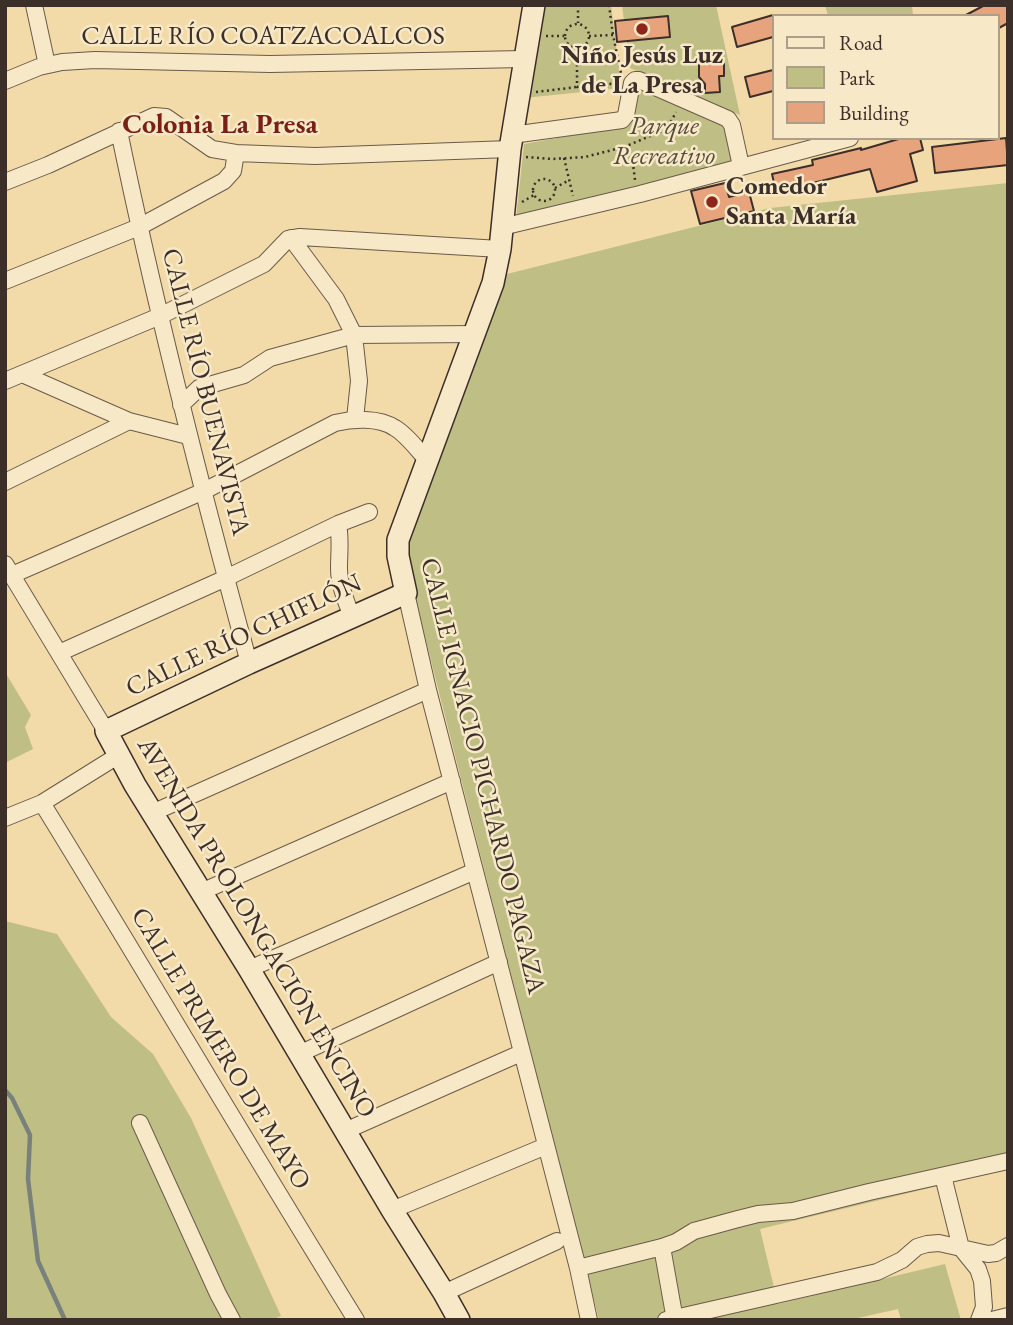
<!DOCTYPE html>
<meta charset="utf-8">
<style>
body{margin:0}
#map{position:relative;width:1013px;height:1325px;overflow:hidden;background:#f2dba9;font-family:"EB Garamond",serif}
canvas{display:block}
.frame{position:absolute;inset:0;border:7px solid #3c2f2a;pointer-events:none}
.legend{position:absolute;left:772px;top:14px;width:228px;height:126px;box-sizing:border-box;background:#f7e8c7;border:2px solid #ac9e88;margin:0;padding:9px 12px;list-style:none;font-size:21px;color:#3c2f2a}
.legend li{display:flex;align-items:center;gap:14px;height:35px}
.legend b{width:35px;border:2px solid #ac9e88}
</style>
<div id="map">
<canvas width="1013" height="1325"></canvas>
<div class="frame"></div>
<ul class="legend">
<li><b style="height:9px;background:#f7e8c7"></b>Road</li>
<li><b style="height:19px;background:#bfbe85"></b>Park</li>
<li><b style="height:19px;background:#e7a47c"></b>Building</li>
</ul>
</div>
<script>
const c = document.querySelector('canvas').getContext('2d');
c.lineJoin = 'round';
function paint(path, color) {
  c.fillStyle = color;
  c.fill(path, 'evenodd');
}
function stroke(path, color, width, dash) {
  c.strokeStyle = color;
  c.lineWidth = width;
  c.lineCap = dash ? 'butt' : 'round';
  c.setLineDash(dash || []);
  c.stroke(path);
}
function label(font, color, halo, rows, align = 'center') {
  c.font = font + ' "EB Garamond",serif';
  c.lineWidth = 5;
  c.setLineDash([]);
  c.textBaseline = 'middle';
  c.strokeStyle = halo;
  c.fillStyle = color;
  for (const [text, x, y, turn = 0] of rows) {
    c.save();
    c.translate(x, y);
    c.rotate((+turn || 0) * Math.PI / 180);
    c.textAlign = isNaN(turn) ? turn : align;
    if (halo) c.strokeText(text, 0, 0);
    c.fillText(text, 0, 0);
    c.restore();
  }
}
paint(new Path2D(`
 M 540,5 L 611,5 L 621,88 L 524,98 Z
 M 622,5 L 716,5 L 740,115 L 630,68 Z
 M 825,5 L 912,5 L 913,16 L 828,16 Z
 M 635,83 L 725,126 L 736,167 L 516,219 L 524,144 L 627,125 Z
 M 1008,183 L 1008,1169 L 760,1229 L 778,1304 L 945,1264 L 961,1320 L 901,1320 L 898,1309 L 849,1320 L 599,1320 L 403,551 L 503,275 L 770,208 Z
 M 5,672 L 31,715 L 25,727 L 33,749 L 5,763 Z
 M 5,921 L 57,934 L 111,1017 L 153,1054 L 191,1118 L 281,1316 L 271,1320 L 5,1320 Z`), '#bfbe85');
stroke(new Path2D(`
 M 5,1090 L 12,1098 L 30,1135 L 28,1179 L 38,1261 L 65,1320`), '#79817d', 4.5);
const building = new Path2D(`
 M 985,5 L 1008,5 L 1008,23 L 997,29 L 997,16 L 964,16 Z
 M 773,15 L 773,37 L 737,47 L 732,27 Z
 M 668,16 L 670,37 L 617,42 L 615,21 Z
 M 705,57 L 716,57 L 724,64 L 724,76 L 719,76 L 720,92 L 705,93 L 705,84 L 699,77 L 699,61 L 705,61 Z
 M 773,70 L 773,91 L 750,97 L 745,77 Z
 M 902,138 L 920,138 L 923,150 L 910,154 L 917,181 L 877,192 L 870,169 L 776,192 L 772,174 L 813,165 L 812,160 L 861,148 L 861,150 Z
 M 1006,138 L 1008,165 L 935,173 L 932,147 Z
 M 725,183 L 729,197 L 749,192 L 754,211 L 700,224 L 691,191 Z`);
paint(building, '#e7a47c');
stroke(building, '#3c2f2a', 2);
const street = new Path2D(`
 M 34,5 L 47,65
 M 5,81 L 39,67 L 62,62 L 95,60 L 270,64 L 524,59
 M 119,131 C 156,310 201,487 249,663
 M 512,135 L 622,120 L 626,115 L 632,83 L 635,80 L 639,80 L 728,119 L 732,125 L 741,166
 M 5,182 L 48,165 L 154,116 L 166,117 L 212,149 L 236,153 L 315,156 L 510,149
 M 502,227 L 640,194 L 850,138
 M 291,238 L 336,299 L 354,335 L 359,381 L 355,419
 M 5,281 L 139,227 L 224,181 L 233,171 L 236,153
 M 22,374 L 129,421 L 188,436
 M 5,381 L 160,316 L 264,264 L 288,239 L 300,237 L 500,249
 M 181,405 L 199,388 L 244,375 L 270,358 L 354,335 L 475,334
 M 5,482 L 129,421
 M 338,524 C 341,539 339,553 339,568 C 339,585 346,601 352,617
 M 5,564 L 106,731
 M 12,575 L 204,491 L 335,423 C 352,419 379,417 395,428 C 407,435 417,449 427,460
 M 406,593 L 428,690 L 578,1268 L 589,1320
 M 59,653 L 226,578 L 338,524 L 369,512
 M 42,803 C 148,975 250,1149 356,1320
 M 152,813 L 428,690
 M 5,818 L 42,803 L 119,755
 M 201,892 L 452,781
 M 249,969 L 475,871
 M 299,1054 L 499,962
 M 140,1123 L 218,1294 L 232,1320
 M 345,1131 L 521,1053
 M 943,1176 L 961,1248 L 978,1269 L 982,1281 L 984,1307 L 979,1320
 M 392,1210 L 546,1146
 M 662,1247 L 675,1320
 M 578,1268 L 662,1247 L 676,1242 L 694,1231 L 738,1219 L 758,1214 L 793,1211 L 869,1192 L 1008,1161
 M 444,1293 L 557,1241
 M 666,1320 L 877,1272 L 902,1260 L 917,1247 L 927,1244 L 939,1243 L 988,1254 L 996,1253 L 1008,1246
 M 992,1320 L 1008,1316`);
const secondary = new Path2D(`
 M 459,1320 L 444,1293 L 392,1210 L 249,969 L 135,785 L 106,731 L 249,663 L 406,593 L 398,556 L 398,540 L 493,283 L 500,249 L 510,149 L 534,5`);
stroke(street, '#6a5a4a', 18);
stroke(secondary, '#3c2f2a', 24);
stroke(new Path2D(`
 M 578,5 L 578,23
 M 609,5 L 613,35
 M565 36a12 12 0 1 1 24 0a12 12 0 1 1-24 0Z
 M 546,36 L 564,36
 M 589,36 L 613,35 L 621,73
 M 577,48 L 577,87 L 619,83
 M 536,92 L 577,87
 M 627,146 L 633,164 L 635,180
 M 526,157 L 552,159 L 585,157 L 624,147 L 667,129 L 676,112
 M 564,158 L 573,196
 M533 190a11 11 0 1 1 22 0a11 11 0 1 1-22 0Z
 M 555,188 L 569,180
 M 522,202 L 534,195`), '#3c2f2a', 2.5, [2, 3.5]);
stroke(street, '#f7e8c7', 16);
stroke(secondary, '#f7e8c7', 21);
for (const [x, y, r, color] of [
 [642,29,7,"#8f2418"],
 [712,202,7,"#8f2418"]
]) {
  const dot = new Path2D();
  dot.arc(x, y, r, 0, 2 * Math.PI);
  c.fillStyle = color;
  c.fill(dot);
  stroke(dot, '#f7e8c7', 2.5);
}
label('26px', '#3c2f2a', '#f7e8c7', [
 ["CALLE RÍO COATZACOALCOS",263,37],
 ["CALLE RÍO BUENAVISTA",205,392,76],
 ["CALLE RÍO CHIFLÓN",244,636,-25],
 ["CALLE IGNACIO PICHARDO PAGAZA",482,776,76],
 ["AVENIDA PROLONGACIÓN ENCINO",256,928,59],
 ["CALLE PRIMERO DE MAYO",220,1049,59]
]);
label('bold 26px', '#3c2f2a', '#f7e8c7', [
 ["Niño Jesús Luz",642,56],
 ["de La Presa",642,86],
 ["Comedor",726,187,"left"],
 ["Santa María",726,217,"left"]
]);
label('italic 26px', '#564c3c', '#f7e8c7', [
 ["Parque",664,127],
 ["Recreativo",664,157]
]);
label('bold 28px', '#7a1f14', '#f7e8c7', [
 ["Colonia La Presa",220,125]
]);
</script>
